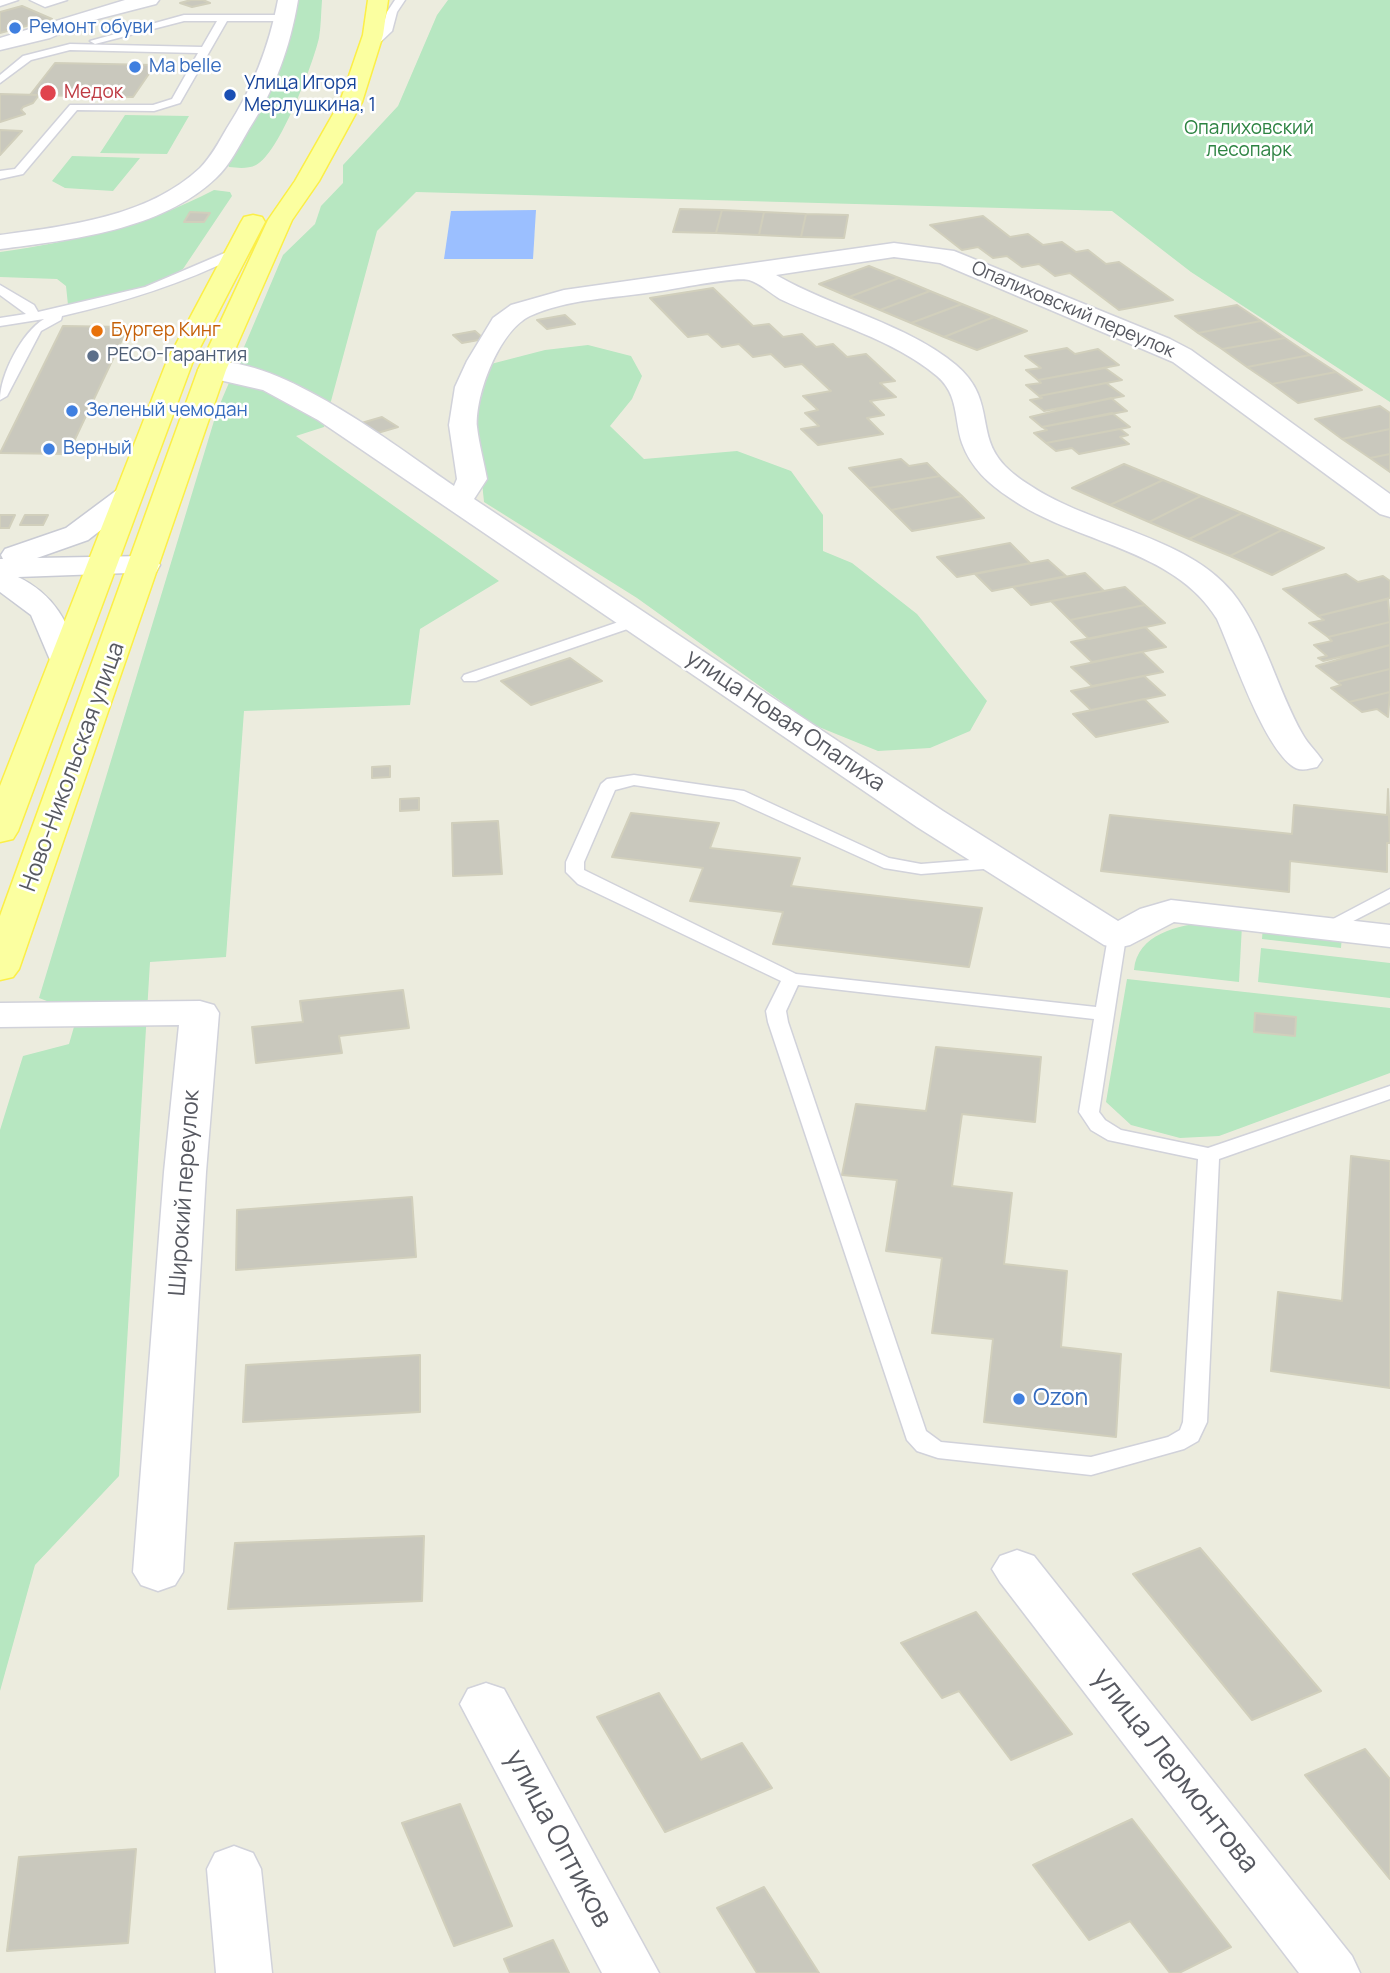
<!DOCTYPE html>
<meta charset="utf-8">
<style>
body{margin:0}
canvas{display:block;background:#ececde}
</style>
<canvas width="1390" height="1973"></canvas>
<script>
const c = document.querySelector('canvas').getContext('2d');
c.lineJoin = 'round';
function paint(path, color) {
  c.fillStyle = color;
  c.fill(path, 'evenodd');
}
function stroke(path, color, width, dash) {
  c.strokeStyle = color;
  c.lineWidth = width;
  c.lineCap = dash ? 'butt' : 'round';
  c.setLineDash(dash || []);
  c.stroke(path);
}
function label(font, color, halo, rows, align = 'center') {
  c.font = font + ' Manrope,sans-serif';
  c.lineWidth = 5;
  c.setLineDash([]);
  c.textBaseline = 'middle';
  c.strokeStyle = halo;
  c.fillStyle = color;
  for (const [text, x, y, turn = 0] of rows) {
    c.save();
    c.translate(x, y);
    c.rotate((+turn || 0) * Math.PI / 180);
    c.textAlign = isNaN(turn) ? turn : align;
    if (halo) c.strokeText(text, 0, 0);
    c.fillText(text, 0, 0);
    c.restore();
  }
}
paint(new Path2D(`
 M 295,0 L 322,0 C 321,13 321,26 319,38 C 313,64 279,154 256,165 C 248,169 238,168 229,167 L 226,161 C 259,110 293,64 295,0 Z
 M 448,0 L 1390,0 L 1390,402 L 1191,272 L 1112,211 L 416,192 L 377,231 L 324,427 L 296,436 L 499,581 L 420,629 L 410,705 L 244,711 L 226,957 L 150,962 L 119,1476 L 35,1565 L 0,1691 L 0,1130 L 23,1056 L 69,1044 L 78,1013 L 39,998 L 217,411 L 283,255 L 315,224 L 321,206 L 343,183 L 343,165 L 398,106 L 437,15 Z
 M 125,115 L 189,116 L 167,154 L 100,153 Z
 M 72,156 L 140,158 L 113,191 L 65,188 L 52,181 Z
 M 214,190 L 230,192 L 232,196 L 183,269 L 156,284 L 68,305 L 66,286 L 57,279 L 0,277 L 0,252 C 76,241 145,226 214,190 Z
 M 588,345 L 631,356 L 642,376 L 632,399 L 610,426 L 644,459 L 737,451 L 791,471 L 823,515 L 823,551 L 852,563 L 917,614 L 987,701 L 970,731 L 930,748 L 878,751 L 814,725 L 637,598 L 484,502 L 476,423 L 487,365 L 545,350 Z
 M 1209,922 L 1242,925 L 1239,982 L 1134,970 C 1137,934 1178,925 1209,922 Z
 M 1263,926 L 1342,935 L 1341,948 L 1262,939 Z
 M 1261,948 L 1390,963 L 1390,998 L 1258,982 Z
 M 1127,979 L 1390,1008 L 1390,1073 L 1219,1136 L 1180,1138 L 1131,1125 L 1106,1102 ZM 1255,1013 L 1295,1017 L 1295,1036 L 1254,1032 Z`), '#b7e7c1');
paint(new Path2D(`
 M 536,210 L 533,259 L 444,259 L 451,211 Z`), '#9bbfff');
const building = new Path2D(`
 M 191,0 L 203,0 L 210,3 L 192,7 L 180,3 Z
 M 22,6 L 52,19 L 0,33 L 0,12 Z
 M 55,63 L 155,65 L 133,97 L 30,95 Z
 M 0,94 L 39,95 L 33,103 L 23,107 L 21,110 L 25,114 L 0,122 Z
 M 0,130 L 22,131 L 0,155 Z
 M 680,209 L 722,210 L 716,233 L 673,232 Z
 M 722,210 L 764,212 L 759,235 L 716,233 Z
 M 190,212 L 210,213 L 204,222 L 184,222 Z
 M 764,212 L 806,214 L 801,237 L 759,235 Z
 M 806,214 L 848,215 L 844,238 L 801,237 Z
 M 983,216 L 1010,237 L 1028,234 L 1043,245 L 1062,242 L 1076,252 L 1088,250 L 1106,264 L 1119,262 L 1173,300 L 1119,310 L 1070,273 L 1055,276 L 1039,264 L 1022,267 L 1007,256 L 993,258 L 978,247 L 962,250 L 930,225 Z
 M 869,266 L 899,278 L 849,297 L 819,284 Z
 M 899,278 L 930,291 L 880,310 L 849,297 Z
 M 713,288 L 753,326 L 769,324 L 783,337 L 802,334 L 816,347 L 833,344 L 847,357 L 866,354 L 895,381 L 880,383 L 896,397 L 870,401 L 884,415 L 867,418 L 883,434 L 818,445 L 801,429 L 819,426 L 805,413 L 818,410 L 803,396 L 831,391 L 802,364 L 785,367 L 771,354 L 753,357 L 739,344 L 722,347 L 708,334 L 688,337 L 650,298 Z
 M 930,291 L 962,304 L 911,323 L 880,310 Z
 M 962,304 L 994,317 L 944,337 L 911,323 Z
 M 1237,305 L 1261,321 L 1198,333 L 1175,316 Z
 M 565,315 L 575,324 L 547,329 L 537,320 Z
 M 994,317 L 1027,331 L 977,350 L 944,337 Z
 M 1261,321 L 1285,338 L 1222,349 L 1198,333 Z
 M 63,326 L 128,327 L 68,454 L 0,453 Z
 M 475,331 L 484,339 L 462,343 L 453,335 Z
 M 1285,338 L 1310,355 L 1247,367 L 1222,349 Z
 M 1067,348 L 1075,354 L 1098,349 L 1119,365 L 1038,380 L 1026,370 L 1041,368 L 1025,356 Z
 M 1310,355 L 1336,372 L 1272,384 L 1247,367 Z
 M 1105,368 L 1122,380 L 1039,396 L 1026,385 L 1041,383 L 1038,380 Z
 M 1336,372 L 1362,390 L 1298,403 L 1272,384 Z
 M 1106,383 L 1124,396 L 1044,411 L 1030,400 L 1042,398 L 1039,396 Z
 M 1111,398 L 1127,411 L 1042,427 L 1030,417 Z
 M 1380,406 L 1390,413 L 1390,429 L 1342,439 L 1315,419 Z
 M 1112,413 L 1130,427 L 1046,443 L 1034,433 L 1047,430 L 1042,427 Z
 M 382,417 L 398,427 L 374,434 L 358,424 Z
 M 1120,429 L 1128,435 L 1120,437 L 1129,444 L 1079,454 L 1072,448 L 1056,451 L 1046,443 Z
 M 1390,429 L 1390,454 L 1370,458 L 1342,439 Z
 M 1390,454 L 1390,472 L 1370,458 Z
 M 901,459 L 909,466 L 927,463 L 940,476 L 869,488 L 849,468 Z
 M 1124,464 L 1163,480 L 1110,505 L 1072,488 Z
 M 940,476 L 962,496 L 891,510 L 869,488 Z
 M 1163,480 L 1201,496 L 1149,522 L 1110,505 Z
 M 962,496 L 984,518 L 912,531 L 891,510 Z
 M 1201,496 L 1242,513 L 1189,539 L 1149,522 Z
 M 1242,513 L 1282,530 L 1230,556 L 1189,539 Z
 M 0,515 L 15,515 L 9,528 L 0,528 Z
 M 25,515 L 48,515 L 43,525 L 20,525 Z
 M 1282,530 L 1324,548 L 1272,575 L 1230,556 Z
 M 1010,543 L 1030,563 L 957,577 L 937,557 Z
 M 1048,560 L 1066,576 L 992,591 L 975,574 Z
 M 1085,573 L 1104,591 L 1031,605 L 1013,587 Z
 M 1346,574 L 1358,582 L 1383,576 L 1390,581 L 1390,598 L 1318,616 L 1283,589 Z
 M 1125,587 L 1145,605 L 1070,620 L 1051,601 Z
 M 1388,599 L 1390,622 L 1328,637 L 1309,623 L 1324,620 L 1318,616 Z
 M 1145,605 L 1165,623 L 1089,639 L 1070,620 Z
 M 1390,622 L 1390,645 L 1323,661 L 1318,658 L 1327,656 L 1314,645 L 1332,641 L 1328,637 Z
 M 1145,627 L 1166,647 L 1092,662 L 1071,642 Z
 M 1390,645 L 1390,669 L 1337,682 L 1316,666 Z
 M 1142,652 L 1163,672 L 1092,686 L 1071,667 Z
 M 570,658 L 602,681 L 531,705 L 501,681 Z
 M 1390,669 L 1390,692 L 1349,702 L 1331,688 L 1341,685 L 1337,682 Z
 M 1144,676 L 1165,695 L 1091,710 L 1071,691 Z
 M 1390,692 L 1388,717 L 1377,709 L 1362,712 L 1349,702 Z
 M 1144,699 L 1168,722 L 1096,737 L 1073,714 Z
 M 390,766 L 390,777 L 372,778 L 372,767 Z
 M 1388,789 L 1390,843 L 1387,843 L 1387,872 L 1290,861 L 1289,892 L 1101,871 L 1110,815 L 1292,834 L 1294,805 L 1387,815 Z
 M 419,798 L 419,810 L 400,811 L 400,799 Z
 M 631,813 L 719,823 L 710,848 L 800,858 L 791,886 L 982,908 L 969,967 L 773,944 L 783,912 L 690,901 L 703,868 L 612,857 Z
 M 498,821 L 502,874 L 453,876 L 452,823 Z
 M 403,990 L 409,1028 L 339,1036 L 342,1053 L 256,1063 L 252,1027 L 303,1022 L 300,1001 Z
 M 1255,1013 L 1296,1017 L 1295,1036 L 1254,1032 Z
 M 936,1047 L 1041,1057 L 1035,1122 L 962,1114 L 952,1186 L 1012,1193 L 1004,1264 L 1067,1271 L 1061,1347 L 1121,1354 L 1116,1437 L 984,1422 L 993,1339 L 932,1333 L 942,1258 L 886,1251 L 897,1180 L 842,1175 L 856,1104 L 926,1111 Z
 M 1351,1156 L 1390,1161 L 1390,1388 L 1271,1371 L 1278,1292 L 1342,1301 Z
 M 412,1197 L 416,1257 L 236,1270 L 237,1210 Z
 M 420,1355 L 420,1412 L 243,1422 L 246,1365 Z
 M 424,1536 L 422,1601 L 228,1609 L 235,1543 Z
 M 1200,1548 L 1321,1691 L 1252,1720 L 1133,1574 Z
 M 976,1612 L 1072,1734 L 1011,1760 L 959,1691 L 942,1698 L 901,1643 Z
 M 659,1693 L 701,1760 L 742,1743 L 772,1788 L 665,1832 L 597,1717 Z
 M 1365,1749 L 1390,1779 L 1390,1879 L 1305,1775 Z
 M 460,1804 L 512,1926 L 454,1946 L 402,1823 Z
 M 1132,1819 L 1231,1947 L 1179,1973 L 1170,1973 L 1130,1921 L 1089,1940 L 1033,1865 Z
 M 136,1849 L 128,1943 L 7,1951 L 19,1857 Z
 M 764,1887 L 819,1973 L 757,1973 L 717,1908 Z
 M 553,1940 L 569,1973 L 510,1973 L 504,1959 Z`);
paint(building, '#c9c8bd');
stroke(building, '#d1cfbc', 2);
const lane = new Path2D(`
 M 0,0 L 18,0 L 0,6 Z
 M 30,0 L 67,0 L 45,7 Z
 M 395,0 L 405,0 L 397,12 L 392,31 L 372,50 L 364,50 L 364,46 L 382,30 L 387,12 Z
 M 184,15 L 285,15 L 290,18 L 285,21 L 227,21 L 180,103 L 154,111 L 77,110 L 23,174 L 0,179 L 0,171 L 15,169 L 70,105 L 153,105 L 172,99 L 198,53 L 70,50 L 31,60 L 0,83 L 0,75 L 23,56 L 70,44 L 202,47 L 217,21 L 184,21 L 95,44 L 90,41 Z
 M 234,249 L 240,253 L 238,256 C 182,284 124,302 62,316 L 61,320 L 41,331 L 7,396 L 0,400 C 0,375 22,332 44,319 L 0,326 L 0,318 L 26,314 L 0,295 L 0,285 L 34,305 L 38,312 L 145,287 Z
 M 636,616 L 644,621 L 642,624 L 476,681 L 464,681 L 462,678 L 464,675 Z
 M 634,775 L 744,791 L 889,858 L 921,864 L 996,858 L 1005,863 L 996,868 L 921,874 L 884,868 L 734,800 L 634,785 L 615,790 L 584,862 L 584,870 L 796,974 L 1096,1007 L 1108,937 L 1117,931 L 1124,933 L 1126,937 L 1099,1112 L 1105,1120 L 1121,1130 L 1208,1148 L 1390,1086 L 1390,1099 L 1219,1159 L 1207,1422 L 1198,1441 L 1184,1449 L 1091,1475 L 938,1458 L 917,1451 L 907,1440 L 768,1022 L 766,1011 L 781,981 L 578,884 L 566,872 L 566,862 L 601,784 L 607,779 ZM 798,985 L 1094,1019 L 1079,1112 L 1091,1130 L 1108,1140 L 1198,1159 L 1183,1422 L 1180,1430 L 1168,1437 L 1091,1457 L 941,1442 L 926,1431 L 788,1022 L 786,1011 Z
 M 1390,889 L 1390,902 L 1332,932 L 1325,934 L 1316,928 Z`);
const street = new Path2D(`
 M 125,0 L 159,0 L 156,4 L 86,22 L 50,38 L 0,50 L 0,38 Z
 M 278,0 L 298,0 C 290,48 275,89 249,129 C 239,146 230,165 216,178 C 162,230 71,240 0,249 L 0,235 C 67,226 148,217 200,168 C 211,157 219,142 227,128 C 253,88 269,47 278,0 Z
 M 894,243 L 954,251 L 1170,339 L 1191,350 L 1390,494 L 1390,517 L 1380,514 L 1173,362 L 940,263 L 894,257 L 776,275 C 831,307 909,325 956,365 C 994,397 977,429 999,459 C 1006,469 1021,480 1031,486 C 1091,526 1186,536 1232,592 C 1265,633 1277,690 1303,735 C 1308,744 1316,751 1322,760 L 1317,767 C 1308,769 1299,772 1291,765 C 1261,740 1234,657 1217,619 C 1174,548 1074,543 1010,498 C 989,484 971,468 962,443 C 954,419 959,395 937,376 C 893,339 831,323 780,299 C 770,293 760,283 749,280 C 736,276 671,290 654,292 C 614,298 567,299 530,316 C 499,331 475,395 477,427 C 479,444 484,462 487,479 L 474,499 L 943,811 L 1118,921 L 1140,909 L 1171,900 L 1390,925 L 1390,947 L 1174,922 L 1130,945 L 1117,948 L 1104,945 L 917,827 L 318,420 L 263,390 L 202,376 L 198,370 L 202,364 C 270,347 399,449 454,486 L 457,479 L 449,425 L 455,387 L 467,361 L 493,318 L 511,305 L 564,290 Z
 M 200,1001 L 214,1005 L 219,1013 L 206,1172 L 183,1572 L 175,1585 L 158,1591 L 141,1585 L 133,1572 L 164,1172 L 179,1025 L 0,1027 L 0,1003 Z
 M 1017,1550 L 1034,1556 L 1352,1956 L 1360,1973 L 1299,1973 L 1000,1582 L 992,1569 L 1000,1556 Z
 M 486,1683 L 504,1689 L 659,1973 L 602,1973 L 460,1704 L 468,1689 Z
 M 234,1846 L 253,1853 L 261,1869 L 272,1973 L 216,1973 L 207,1869 L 215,1853 Z`);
const secondary = new Path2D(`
 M 127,487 L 137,490 L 142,496 L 137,502 L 88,540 L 37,558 L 145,556 L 156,558 L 160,565 L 156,572 L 18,577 C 54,594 69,623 80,660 L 75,667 L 64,670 L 53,667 L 31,615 L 0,592 L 0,559 L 3,559 L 1,555 L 5,549 L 66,528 L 117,490 Z`);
const primary = new Path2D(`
 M 368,0 L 388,0 L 383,35 L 362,102 L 319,181 L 292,220 L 226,370 L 19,969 L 13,977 L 0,980 L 0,916 L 198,370 L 268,220 L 295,181 L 340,102 L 363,35 Z
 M 253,215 L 262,217 L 265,222 L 193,361 L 18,831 L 13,839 L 0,842 L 0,786 L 167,361 L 241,222 L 244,217 Z`);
stroke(lane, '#d1d2da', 3);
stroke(street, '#d1d2da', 3);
stroke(secondary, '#c9cbd4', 3);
stroke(primary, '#fcef47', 3);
paint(lane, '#fff');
paint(street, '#fff');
paint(secondary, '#fff');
paint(primary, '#fbffa0');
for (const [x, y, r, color] of [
 [15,28,7,"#3f7fe0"],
 [135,67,7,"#3f7fe0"],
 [48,93,9,"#e0444e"],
 [230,95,7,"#1a4fb4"],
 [97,331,7,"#e8710a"],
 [93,356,7,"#5c6f8a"],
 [72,411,7,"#3f7fe0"],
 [49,449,7,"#3f7fe0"],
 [1019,1399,7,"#3f7fe0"]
]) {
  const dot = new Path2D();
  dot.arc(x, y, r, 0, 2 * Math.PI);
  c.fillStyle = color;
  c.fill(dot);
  stroke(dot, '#fff', 2.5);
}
label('19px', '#366cbe', '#fff', [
 ["Ремонт обуви",29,28],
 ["Ma belle",149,67],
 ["Зеленый чемодан",86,411],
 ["Верный",63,449]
], 'left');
label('19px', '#164399', '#fff', [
 ["Улица Игоря",244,84],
 ["Мерлушкина, 1",244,106]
], 'left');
label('19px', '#be3a42', '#fff', [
 ["Медок",64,93]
], 'left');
label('19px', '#2d8342', '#fff', [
 ["Опалиховский",1249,129],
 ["лесопарк",1249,151]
]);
label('19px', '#575961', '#fff', [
 ["Опалиховский переулок",1073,310,23]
]);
label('19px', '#c56008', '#fff', [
 ["Бургер Кинг",111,331]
], 'left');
label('19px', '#4e5e75', '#fff', [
 ["РЕСО-Гарантия",107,356]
], 'left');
label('23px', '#575961', '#fff', [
 ["улица Новая Опалиха",785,721,34],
 ["Ново-Никольская улица",73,767,-70],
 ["Широкий переулок",185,1193,-86]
]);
label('23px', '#366cbe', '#fff', [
 ["Ozon",1033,1399]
], 'left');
label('28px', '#575961', '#fff', [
 ["улица Лермонтова",1175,1771,52],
 ["улица Оптиков",558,1839,62]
]);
</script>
